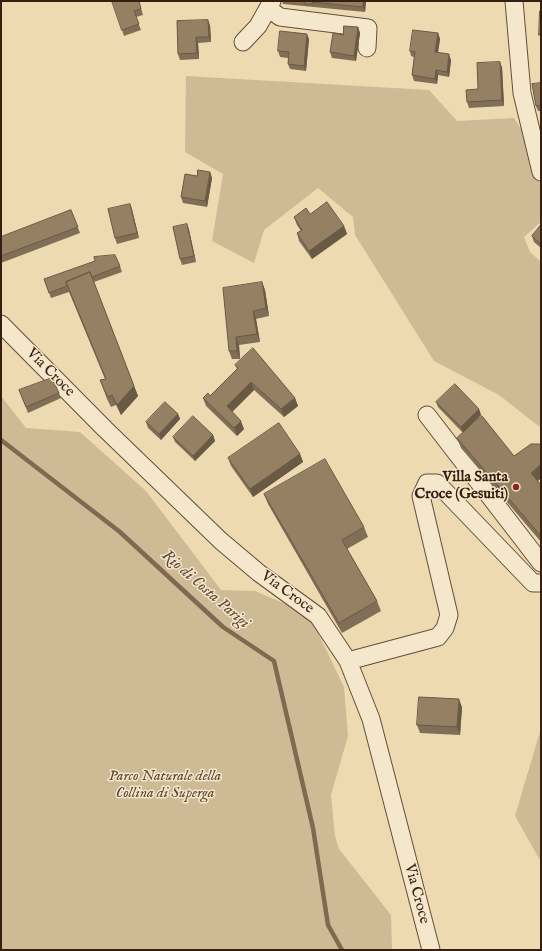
<!DOCTYPE html>
<style>
body{margin:0}
#map{position:relative;width:542px;height:951px;overflow:hidden;background:#eedab1;font-family:"IM FELL English",serif}
canvas{display:block}
.frame{position:absolute;inset:0;border:2px solid #371e11;pointer-events:none}
</style>
<div id="map">
<canvas width="542" height="951"></canvas>
<div class="frame"></div>
</div>
<script>
const c = document.querySelector('canvas').getContext('2d');
c.lineJoin = 'round';
function paint(path, color) {
  c.fillStyle = color;
  c.fill(path, 'evenodd');
}
function stroke(path, color, width, dash) {
  c.strokeStyle = color;
  c.lineWidth = width;
  c.lineCap = dash ? 'butt' : 'round';
  c.setLineDash(dash || []);
  c.stroke(path);
}
function label(font, color, halo, rows, align = 'center') {
  c.font = font + ' "IM FELL English",serif';
  c.lineWidth = 3;
  c.setLineDash([]);
  c.textBaseline = 'middle';
  c.strokeStyle = halo;
  c.fillStyle = color;
  for (const [text, x, y, turn = 0] of rows) {
    c.save();
    c.translate(x, y);
    c.rotate((+turn || 0) * Math.PI / 180);
    c.textAlign = isNaN(turn) ? turn : align;
    if (halo) c.strokeText(text, 0, 0);
    c.fillText(text, 0, 0);
    c.restore();
  }
}
paint(new Path2D(`
 M 186,76 L 429,90 L 457,121 L 514,118 L 541,161 L 541,222 L 524,237 L 530,252 L 541,262 L 541,428 L 499,395 L 434,361 L 355,235 L 353,217 L 318,188 L 264,230 L 254,263 L 212,241 L 223,174 L 185,152 Z
 M 1,396 L 26,428 L 80,432 L 146,491 L 221,590 L 255,591 L 309,614 L 344,687 L 348,736 L 331,795 L 335,836 L 339,849 L 391,915 L 392,950 L 1,950 Z
 M 541,728 L 541,862 L 515,816 Z`), '#cfba96');
stroke(new Path2D(`
 M 1,440 L 120,532 L 223,627 L 274,661 L 313,828 L 328,925 L 342,950`), '#806851', 4.5);
const minor = new Path2D(`
 M 514,1 L 522,93 L 541,172
 M 269,9 L 280,17 L 368,28 L 367,48
 M 243,42 L 258,26 L 272,1
 M 1,324 L 105,429 L 221,541 L 259,573 L 318,616 L 348,661 L 371,719 L 431,950
 M 427,415 L 541,563
 M 348,661 L 438,637 L 445,628 L 449,615 L 421,496 L 427,483 L 437,483 L 533,583 L 541,583`);
stroke(minor, '#654d39', 19);
stroke(minor, '#f4e7cc', 17);
paint(new Path2D(`
 M 139,1 L 143,15 L 136,17 L 141,30 L 124,36 L 122,30 Z
 M 282,1 L 366,1 L 365,12 L 283,4 Z
 M 177,21 L 210,25 L 211,42 L 198,43 L 199,59 L 180,60 L 178,54 Z
 M 358,27 L 360,33 L 356,61 L 332,58 L 330,52 L 343,35 Z
 M 438,33 L 440,39 L 438,53 L 451,60 L 449,77 L 438,75 L 437,84 L 414,81 L 412,75 L 414,57 L 411,56 L 410,51 Z
 M 309,39 L 306,71 L 290,69 L 288,64 L 288,58 L 280,57 L 278,51 Z
 M 502,67 L 504,106 L 469,108 L 467,102 L 478,89 Z
 M 541,83 L 541,111 L 538,111 L 536,106 Z
 M 210,172 L 212,178 L 207,207 L 183,203 L 181,197 L 197,176 Z
 M 130,204 L 139,238 L 117,244 L 115,238 Z
 M 71,210 L 80,233 L 1,263 L 1,237 Z
 M 310,214 L 344,226 L 347,234 L 312,259 L 299,241 L 297,233 L 301,231 L 297,225 L 294,217 Z
 M 187,224 L 189,230 L 196,262 L 182,265 L 180,259 Z
 M 541,225 L 541,248 L 534,242 L 532,236 Z
 M 120,266 L 122,272 L 94,282 L 138,396 L 121,415 L 116,405 L 111,407 L 107,399 L 100,380 L 105,379 L 69,292 L 51,298 L 44,279 Z
 M 262,282 L 265,290 L 269,316 L 256,319 L 260,342 L 239,345 L 240,359 L 232,359 L 229,351 Z
 M 235,365 L 295,398 L 298,406 L 284,417 L 254,390 L 232,412 L 244,429 L 237,436 L 206,406 L 203,398 L 210,396 L 237,369 Z
 M 19,390 L 59,393 L 61,398 L 28,413 Z
 M 436,402 L 479,409 L 481,415 L 463,433 L 438,407 Z
 M 178,414 L 180,419 L 161,440 L 148,428 L 146,422 Z
 M 213,435 L 215,441 L 195,461 L 175,442 L 173,437 Z
 M 457,438 L 514,456 L 541,478 L 538,481 L 541,485 L 541,542 L 461,448 Z
 M 300,454 L 303,462 L 253,497 L 231,466 L 228,458 Z
 M 264,494 L 364,527 L 368,537 L 347,549 L 377,601 L 381,611 L 342,633 L 268,504 Z
 M 462,707 L 460,735 L 420,733 L 417,725 Z`), '#816e56');
paint(new Path2D(`
 M 363,1 L 366,1 L 365,12 L 363,7 Z
 M 208,20 L 210,25 L 211,42 L 209,37 Z
 M 358,27 L 360,33 L 356,61 L 354,56 Z
 M 438,33 L 440,39 L 437,58 L 435,52 Z
 M 307,34 L 309,39 L 306,71 L 304,66 Z
 M 196,37 L 198,43 L 199,59 L 197,53 Z
 M 449,54 L 451,60 L 449,77 L 447,72 Z
 M 500,62 L 502,67 L 504,106 L 502,100 Z
 M 436,70 L 438,75 L 437,84 L 435,79 Z
 M 210,172 L 212,178 L 207,207 L 205,201 Z
 M 130,204 L 132,209 L 139,238 L 137,233 Z
 M 187,224 L 189,230 L 196,262 L 194,256 Z
 M 344,226 L 347,234 L 312,259 L 309,251 Z
 M 262,282 L 265,290 L 269,316 L 266,308 Z
 M 253,311 L 256,319 L 260,342 L 257,334 Z
 M 236,337 L 239,345 L 240,359 L 237,351 Z
 M 251,382 L 254,390 L 230,414 L 227,406 Z
 M 134,386 L 138,396 L 121,415 L 117,405 Z
 M 295,398 L 298,406 L 284,417 L 281,409 Z
 M 479,409 L 481,415 L 463,433 L 461,427 Z
 M 178,414 L 180,419 L 161,440 L 159,434 Z
 M 241,421 L 244,429 L 237,436 L 234,428 Z
 M 213,435 L 215,441 L 195,461 L 193,456 Z
 M 300,454 L 303,462 L 253,497 L 250,489 Z
 M 541,464 L 541,478 L 535,483 L 531,473 Z
 M 459,699 L 462,707 L 460,735 L 457,727 Z`), '#695a46');
const building = new Path2D(`
 M 112,1 L 139,1 L 141,9 L 134,11 L 139,24 L 122,30 Z
 M 305,1 L 312,1 L 313,4 L 305,4 Z
 M 312,1 L 363,1 L 363,7 L 312,2 Z
 M 540,11 L 541,11 L 541,35 L 539,35 Z
 M 208,20 L 209,37 L 196,37 L 197,53 L 178,54 L 177,21 Z
 M 344,26 L 358,27 L 354,56 L 330,52 L 333,33 L 343,35 Z
 M 413,30 L 438,33 L 435,52 L 449,54 L 447,72 L 436,70 L 435,79 L 412,75 L 415,52 L 410,51 Z
 M 280,31 L 307,34 L 304,66 L 288,64 L 289,52 L 278,51 Z
 M 500,62 L 502,100 L 467,102 L 466,90 L 478,89 L 477,63 Z
 M 541,83 L 541,105 L 536,106 L 532,84 Z
 M 198,170 L 210,172 L 205,201 L 181,197 L 185,174 L 197,176 Z
 M 327,202 L 344,226 L 309,251 L 297,233 L 302,230 L 294,217 L 306,208 L 310,214 Z
 M 130,204 L 137,233 L 115,238 L 108,209 Z
 M 71,210 L 78,227 L 1,256 L 1,237 Z
 M 187,224 L 194,256 L 180,259 L 173,227 Z
 M 541,225 L 541,244 L 532,236 Z
 M 115,255 L 120,266 L 92,277 L 90,272 L 66,282 L 67,286 L 49,293 L 44,279 L 95,261 L 94,257 Z
 M 90,272 L 134,386 L 117,405 L 112,395 L 108,397 L 104,389 L 100,380 L 106,379 L 66,282 Z
 M 262,282 L 266,308 L 253,311 L 257,334 L 236,337 L 237,351 L 229,351 L 223,288 Z
 M 253,348 L 295,398 L 281,409 L 251,382 L 227,406 L 241,421 L 234,428 L 203,398 L 208,393 L 210,396 L 238,368 L 235,365 Z
 M 52,378 L 59,393 L 26,407 L 19,390 Z
 M 455,384 L 479,409 L 461,427 L 436,402 Z
 M 165,402 L 178,414 L 159,434 L 146,422 Z
 M 193,416 L 213,435 L 193,456 L 173,437 Z
 M 482,416 L 514,456 L 531,444 L 541,444 L 541,464 L 531,473 L 541,485 L 541,534 L 540,535 L 457,438 Z
 M 279,423 L 300,454 L 250,489 L 228,458 Z
 M 325,459 L 364,527 L 342,540 L 377,601 L 339,623 L 264,494 Z
 M 419,697 L 459,699 L 457,727 L 417,725 Z`);
paint(building, '#968064');
stroke(building, '#695a46', 1);
for (const [x, y, r, color] of [
 [516,487,4,"#8f2418"]
]) {
  const dot = new Path2D();
  dot.arc(x, y, r, 0, 2 * Math.PI);
  c.fillStyle = color;
  c.fill(dot);
  stroke(dot, '#f4e7cc', 1.5);
}
label('15px', '#371e11', '#f4e7cc', [
 ["Via Croce",50,373,45],
 ["Via Croce",287,593,36],
 ["Via Croce",416,894,75]
]);
label('bold 15px', '#371e11', '#f4e7cc', [
 ["Villa Santa",508,478],
 ["Croce (Gesuiti)",508,495]
], 'right');
label('italic 15px', '#5d4532', '#f4e7cc', [
 ["Parco Naturale della",165,777],
 ["Collina di Superga",165,794]
]);
label('italic 16px', '#614936', '#f4e7cc', [
 ["Rio di Costa Parigi",205,590,41]
]);
</script>
